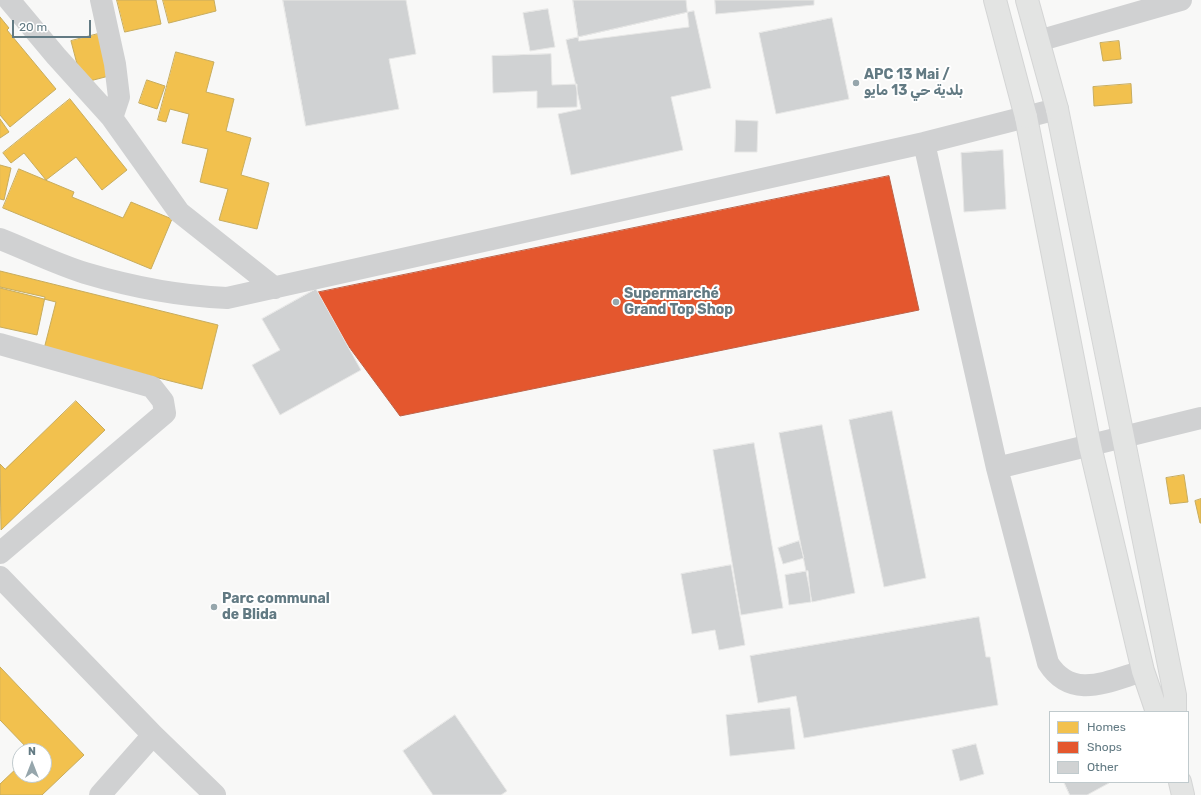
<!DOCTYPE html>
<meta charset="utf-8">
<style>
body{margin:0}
#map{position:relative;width:1201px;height:795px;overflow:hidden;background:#f8f8f7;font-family:Rubik,sans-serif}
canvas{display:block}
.legend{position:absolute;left:1049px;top:711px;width:140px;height:72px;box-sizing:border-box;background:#fff;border:1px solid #c0cacd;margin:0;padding:5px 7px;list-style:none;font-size:12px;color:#627a83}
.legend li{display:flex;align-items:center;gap:8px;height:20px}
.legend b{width:20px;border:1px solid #c0cacd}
.north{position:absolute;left:12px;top:743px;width:40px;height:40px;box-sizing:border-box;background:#fff;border:1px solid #c0cacd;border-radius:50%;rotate:0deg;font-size:11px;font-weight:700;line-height:16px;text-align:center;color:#627a83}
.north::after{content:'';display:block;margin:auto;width:14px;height:18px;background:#96a6ac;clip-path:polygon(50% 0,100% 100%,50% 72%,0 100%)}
.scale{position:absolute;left:12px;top:20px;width:79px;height:18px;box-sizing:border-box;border:2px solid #627a83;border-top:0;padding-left:5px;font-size:12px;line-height:14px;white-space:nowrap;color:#627a83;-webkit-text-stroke:3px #fff;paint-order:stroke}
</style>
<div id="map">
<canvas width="1201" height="795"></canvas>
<ul class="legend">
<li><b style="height:11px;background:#f2c14e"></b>Homes</li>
<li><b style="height:11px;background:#e4572e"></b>Shops</li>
<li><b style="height:11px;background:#d0d2d3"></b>Other</li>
</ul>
<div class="north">N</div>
<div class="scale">20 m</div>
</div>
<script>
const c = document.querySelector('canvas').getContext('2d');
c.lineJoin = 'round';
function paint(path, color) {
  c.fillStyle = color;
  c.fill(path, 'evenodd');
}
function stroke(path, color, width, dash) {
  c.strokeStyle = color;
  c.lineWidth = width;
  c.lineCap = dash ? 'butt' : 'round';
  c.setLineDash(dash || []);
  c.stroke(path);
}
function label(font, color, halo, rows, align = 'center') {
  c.font = font + ' Rubik,"Noto Naskh Arabic",sans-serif';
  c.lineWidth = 4;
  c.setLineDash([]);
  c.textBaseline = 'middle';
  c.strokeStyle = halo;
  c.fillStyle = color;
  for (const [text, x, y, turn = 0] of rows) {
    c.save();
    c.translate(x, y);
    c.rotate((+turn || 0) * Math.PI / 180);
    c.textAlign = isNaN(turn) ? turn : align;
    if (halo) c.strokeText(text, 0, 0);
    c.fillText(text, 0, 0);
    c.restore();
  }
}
const homes = new Path2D(`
 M 117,0 L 156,0 L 161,24 L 125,32 Z
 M 163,0 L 214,0 L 216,11 L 169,23 Z
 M 0,17 L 9,28 L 7,30 L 56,89 L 10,127 L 0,115 Z
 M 98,34 L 109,76 L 82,83 L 71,41 Z
 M 1119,41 L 1121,59 L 1103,61 L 1100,43 Z
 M 176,52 L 214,62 L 206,92 L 234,99 L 226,131 L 251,138 L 241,175 L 269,183 L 257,229 L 219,220 L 228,189 L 200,182 L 208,149 L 182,143 L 189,114 L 170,109 L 166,122 L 158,120 Z
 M 147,80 L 165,86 L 157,109 L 139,103 Z
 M 1131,84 L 1132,103 L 1094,106 L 1093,87 Z
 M 70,99 L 127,170 L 102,190 L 76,157 L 46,180 L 24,153 L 11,163 L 3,153 Z
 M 0,119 L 9,132 L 0,138 Z
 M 0,165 L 11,168 L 4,200 L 0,199 Z
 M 19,169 L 74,192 L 72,197 L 123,218 L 131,202 L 172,219 L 151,269 L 3,208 Z
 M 0,271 L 218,325 L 202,389 L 44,349 L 56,302 L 0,288 Z
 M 0,287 L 45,297 L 37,335 L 0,327 Z
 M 76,401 L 105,430 L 1,530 L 0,464 L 5,469 Z
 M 1184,475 L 1188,502 L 1170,504 L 1166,478 Z
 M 1201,499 L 1201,523 L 1200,523 L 1195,501 Z
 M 0,667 L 84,755 L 42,795 L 0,795 L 0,784 L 20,765 L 20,775 L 44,775 L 44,751 L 30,751 L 0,720 Z`);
paint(homes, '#f2c14e');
stroke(homes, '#c7ac5e', 1);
const shops = new Path2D(`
 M 889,176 L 919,310 L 400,416 L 310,294 Z`);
paint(shops, '#e4572e');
stroke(shops, '#bd6248', 1);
const building = new Path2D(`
 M 283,0 L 406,0 L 416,54 L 389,59 L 399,109 L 306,126 Z
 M 573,0 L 686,0 L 689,27 L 579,41 Z
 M 715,0 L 814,0 L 814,5 L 716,14 Z
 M 548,9 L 555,47 L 530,51 L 523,13 Z
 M 694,11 L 711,88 L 671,97 L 683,150 L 571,175 L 558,114 L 581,109 L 566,40 Z
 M 832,18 L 849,99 L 776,114 L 759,33 Z
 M 551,54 L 552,85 L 577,84 L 577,107 L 537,108 L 537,91 L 493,93 L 492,56 Z
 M 736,120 L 758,121 L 757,152 L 735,152 Z
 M 1003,150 L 1006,209 L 964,212 L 961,153 Z
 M 316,289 L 361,370 L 280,415 L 252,365 L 280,350 L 262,319 Z
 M 892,411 L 926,578 L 884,587 L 849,420 Z
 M 822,425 L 855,593 L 812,602 L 779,433 Z
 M 754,443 L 783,608 L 741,615 L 713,450 Z
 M 799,541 L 804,558 L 783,564 L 778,548 Z
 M 731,565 L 745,645 L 719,650 L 715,630 L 692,634 L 681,574 Z
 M 808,571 L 811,602 L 789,605 L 785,575 Z
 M 979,617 L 986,657 L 990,657 L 998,705 L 804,738 L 796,696 L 758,703 L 750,656 Z
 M 790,708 L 795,749 L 730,756 L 726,715 Z
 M 455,715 L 507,791 L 501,795 L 433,795 L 403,751 Z
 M 976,744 L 984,774 L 960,781 L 952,750 Z
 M 1064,782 L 1108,782 L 1109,783 L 1087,795 L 1070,795 Z`);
paint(building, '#d0d2d3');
stroke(building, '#e7e7e6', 1);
const major = new Path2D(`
 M 1057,109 L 1175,695 L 1175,712
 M 1026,117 L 1090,446 L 1143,671 L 1157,712
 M 1180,782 L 1183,795`);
const highway = new Path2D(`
 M 995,0 L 1026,117
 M 1027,0 L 1057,109`);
stroke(major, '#d4d5d5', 24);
stroke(highway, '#d4d5d5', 24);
stroke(new Path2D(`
 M 9,0 L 56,56 L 112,118 L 179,212 L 275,288
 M 101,0 L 115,64 L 119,97 L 112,118
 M 1038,41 L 1181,0
 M 924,143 L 997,468 L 1048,663 C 1072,701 1108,681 1143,671
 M 0,239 C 28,250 56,264 85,273 C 132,287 178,296 227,298 L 924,143 L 1057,109
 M 0,344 L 152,387 L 163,401 L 165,413 L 0,553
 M 997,468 L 1201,418
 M 0,577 L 153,735 L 215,795
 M 100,795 L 153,735`), '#d0d1d2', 22);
stroke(major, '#e3e4e3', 22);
stroke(highway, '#e3e4e3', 22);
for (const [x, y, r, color] of [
 [856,83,4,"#96a6ac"],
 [616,302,4,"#96a6ac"],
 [214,607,4,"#96a6ac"]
]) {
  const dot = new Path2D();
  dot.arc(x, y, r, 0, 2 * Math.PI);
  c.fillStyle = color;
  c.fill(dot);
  stroke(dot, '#fff', 1.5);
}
label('bold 14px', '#627a83', '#fff', [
 ["APC 13 Mai /",864,75],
 ["بلدية حي 13 مايو",864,91],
 ["Supermarché",624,294],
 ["Grand Top Shop",624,310],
 ["Parc communal",222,599],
 ["de Blida",222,615]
], 'left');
</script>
